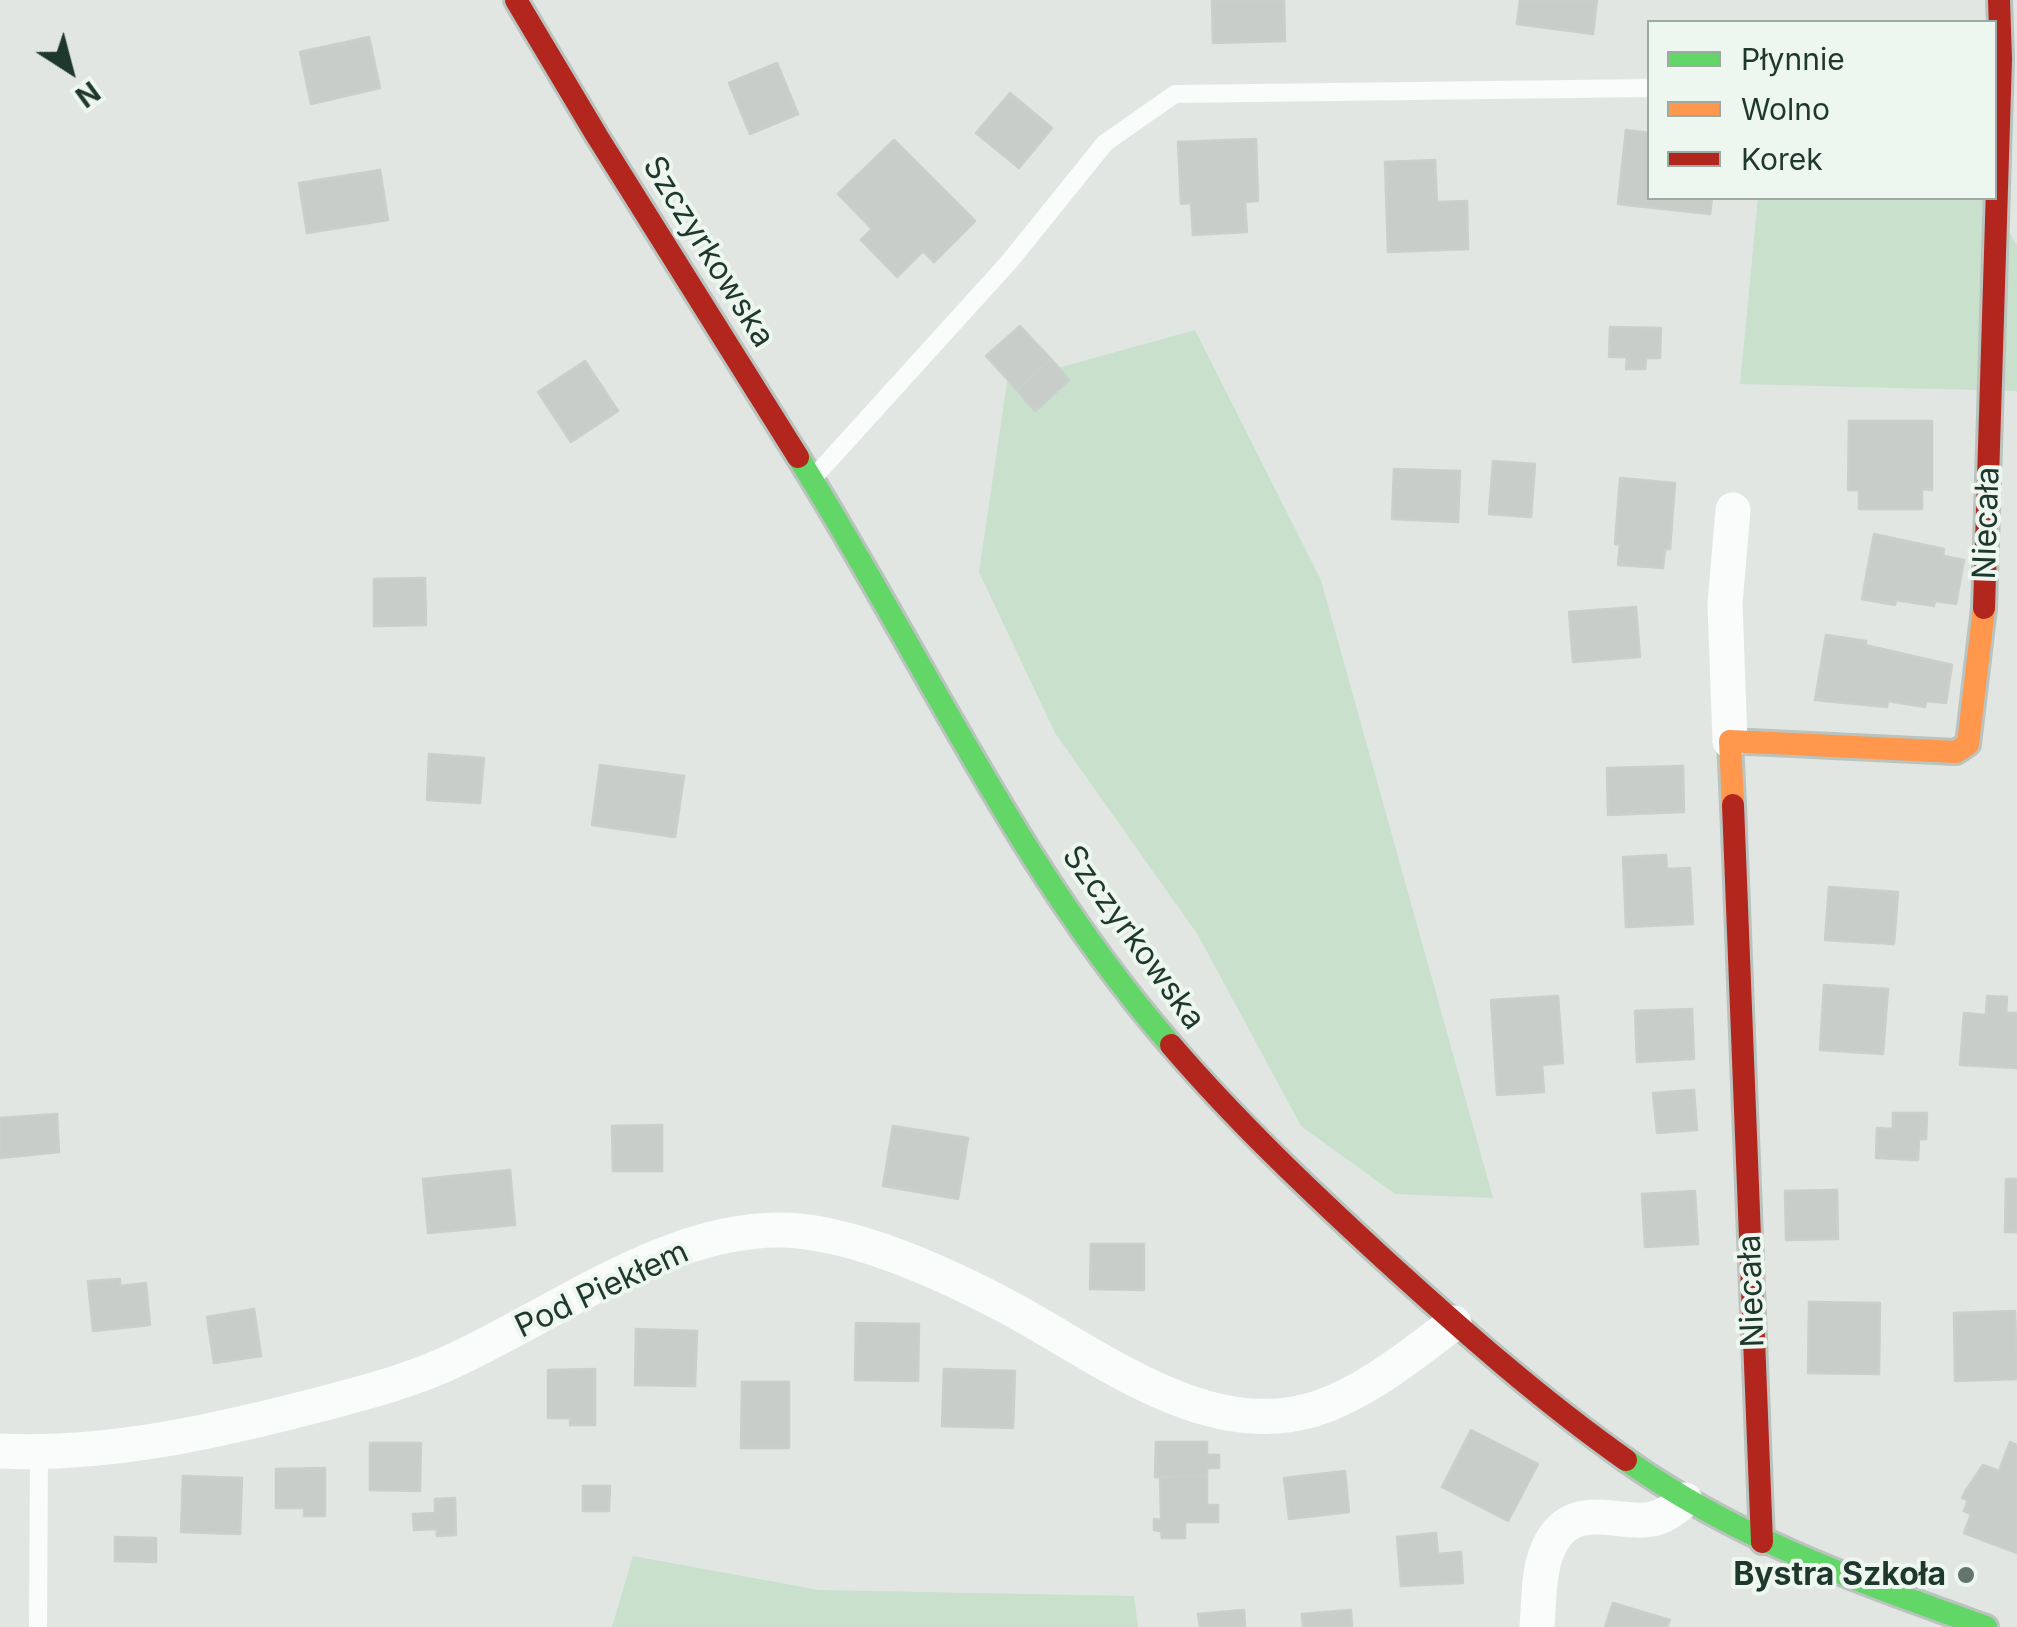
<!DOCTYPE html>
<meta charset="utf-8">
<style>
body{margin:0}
#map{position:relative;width:2017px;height:1627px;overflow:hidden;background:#e1e6e3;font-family:Inter,sans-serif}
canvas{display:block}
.legend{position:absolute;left:1647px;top:20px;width:350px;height:180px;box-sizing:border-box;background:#eef6f0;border:2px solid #9baaa2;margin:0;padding:12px 18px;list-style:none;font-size:30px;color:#1f382d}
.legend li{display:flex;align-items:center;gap:20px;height:50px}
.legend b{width:50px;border:2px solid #9baaa2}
.north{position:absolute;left:20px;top:20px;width:100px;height:100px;-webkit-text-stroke:8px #eef6f0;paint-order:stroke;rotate:144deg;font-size:28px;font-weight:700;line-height:40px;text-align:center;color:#1f382d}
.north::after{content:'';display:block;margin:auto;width:35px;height:45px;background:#1f382d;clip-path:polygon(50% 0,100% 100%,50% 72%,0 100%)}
</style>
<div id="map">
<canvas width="2017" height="1627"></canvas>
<ul class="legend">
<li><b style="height:12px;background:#63d668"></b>Płynnie</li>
<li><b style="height:12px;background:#ff974d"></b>Wolno</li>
<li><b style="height:12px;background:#b3261e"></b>Korek</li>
</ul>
<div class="north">N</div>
</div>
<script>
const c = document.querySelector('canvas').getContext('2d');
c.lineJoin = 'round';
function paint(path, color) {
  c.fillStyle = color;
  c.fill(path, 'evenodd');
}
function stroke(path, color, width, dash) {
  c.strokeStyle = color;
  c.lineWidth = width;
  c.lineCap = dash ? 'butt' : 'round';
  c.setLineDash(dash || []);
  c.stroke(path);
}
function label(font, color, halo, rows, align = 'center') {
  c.font = font + ' Inter,sans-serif';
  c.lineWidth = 8;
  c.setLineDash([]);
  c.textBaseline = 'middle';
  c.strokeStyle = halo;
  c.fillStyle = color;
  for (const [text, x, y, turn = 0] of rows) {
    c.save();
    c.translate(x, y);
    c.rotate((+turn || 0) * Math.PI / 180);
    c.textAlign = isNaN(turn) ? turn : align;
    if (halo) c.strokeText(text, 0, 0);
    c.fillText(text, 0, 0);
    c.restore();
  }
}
paint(new Path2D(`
 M 1758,198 L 1990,198 L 2017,246 L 2017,391 L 1740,384 Z
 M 1195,330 L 1321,580 L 1493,1198 L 1395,1194 L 1301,1126 L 1198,935 L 1055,733 L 979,572 L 1007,382 Z
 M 633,1556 L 819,1590 L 1134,1596 L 1138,1627 L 612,1627 Z`), '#c9e0cc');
const building = new Path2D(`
 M 1212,0 L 1284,0 L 1285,41 L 1213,43 Z
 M 1520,0 L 1597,0 L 1593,34 L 1517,24 Z
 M 369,37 L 380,88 L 311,104 L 300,52 Z
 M 777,63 L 798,114 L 750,134 L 729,83 Z
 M 1010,93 L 1052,128 L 1019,168 L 976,133 Z
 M 1626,130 L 1650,133 L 1650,198 L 1712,198 L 1710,214 L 1618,204 Z
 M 1256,139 L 1258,201 L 1245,202 L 1247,232 L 1193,235 L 1191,203 L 1181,204 L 1178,142 Z
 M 894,140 L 975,221 L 934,262 L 923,251 L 897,277 L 861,240 L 872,229 L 838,194 Z
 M 1435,160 L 1437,202 L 1467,201 L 1468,249 L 1388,252 L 1385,162 Z
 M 380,170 L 388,220 L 307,233 L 299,183 Z
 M 1020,326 L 1051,359 L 1017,390 L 986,356 Z
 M 1610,327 L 1661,328 L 1660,358 L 1646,358 L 1645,369 L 1626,369 L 1627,357 L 1609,357 Z
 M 1051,359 L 1069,380 L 1035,411 L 1017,390 Z
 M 585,361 L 618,411 L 571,442 L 538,392 Z
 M 1849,421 L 1932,421 L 1932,490 L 1922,489 L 1922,509 L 1859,509 L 1859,490 L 1848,490 Z
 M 1493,461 L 1535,464 L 1531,517 L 1489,514 Z
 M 1394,469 L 1460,471 L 1458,522 L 1392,519 Z
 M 1620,478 L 1675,483 L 1670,549 L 1665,549 L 1663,568 L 1618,565 L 1620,545 L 1615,544 Z
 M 1874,534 L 1944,549 L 1943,556 L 1964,560 L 1956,604 L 1935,601 L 1934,606 L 1896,600 L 1895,605 L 1862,599 Z
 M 425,578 L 426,625 L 374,626 L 374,579 Z
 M 1636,607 L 1640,657 L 1573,662 L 1569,612 Z
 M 1826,635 L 1866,641 L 1865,645 L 1952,665 L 1946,703 L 1926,701 L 1925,707 L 1888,701 L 1887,707 L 1815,700 Z
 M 429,754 L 484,758 L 480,803 L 427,800 Z
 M 600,765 L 684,776 L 675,837 L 592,825 Z
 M 1683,766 L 1684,812 L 1608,815 L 1607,768 Z
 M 1666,855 L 1667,869 L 1690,868 L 1693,924 L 1626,927 L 1623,857 Z
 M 1829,887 L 1898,892 L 1894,944 L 1825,940 Z
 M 1824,985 L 1888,989 L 1883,1054 L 1820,1050 Z
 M 1558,996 L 1563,1063 L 1542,1065 L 1544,1092 L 1497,1095 L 1491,1000 Z
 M 1987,996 L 2007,997 L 2006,1013 L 2017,1013 L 2017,1068 L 1960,1065 L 1964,1013 L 1986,1015 Z
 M 1692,1009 L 1694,1059 L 1637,1062 L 1635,1011 Z
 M 1694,1090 L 1697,1130 L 1657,1133 L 1653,1093 Z
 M 1893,1113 L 1927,1113 L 1926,1139 L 1919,1139 L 1918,1160 L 1876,1158 L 1877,1128 L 1893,1129 Z
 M 57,1114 L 59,1152 L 0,1158 L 0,1118 Z
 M 662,1125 L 662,1171 L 613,1171 L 612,1126 Z
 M 893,1126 L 968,1138 L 958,1199 L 883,1186 Z
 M 510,1170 L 515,1225 L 428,1233 L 423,1179 Z
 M 2006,1179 L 2017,1179 L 2017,1232 L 2005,1232 Z
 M 1837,1190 L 1838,1239 L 1786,1240 L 1785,1191 Z
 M 1695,1191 L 1698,1244 L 1645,1247 L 1642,1194 Z
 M 1091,1244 L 1144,1244 L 1144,1290 L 1090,1289 Z
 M 120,1279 L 120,1286 L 146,1283 L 150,1325 L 93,1331 L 88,1281 Z
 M 1809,1302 L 1880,1303 L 1879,1374 L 1808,1373 Z
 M 254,1309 L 261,1356 L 214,1363 L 207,1317 Z
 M 2015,1311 L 2017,1379 L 1955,1381 L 1954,1313 Z
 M 856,1323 L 919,1324 L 918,1381 L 855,1380 Z
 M 636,1329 L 697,1331 L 695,1386 L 635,1385 Z
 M 595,1369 L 595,1425 L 570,1425 L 570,1418 L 548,1418 L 548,1370 Z
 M 944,1369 L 1015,1371 L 1013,1428 L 942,1426 Z
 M 742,1382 L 789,1382 L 789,1448 L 741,1448 Z
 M 1471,1430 L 1538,1464 L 1508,1521 L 1442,1487 Z
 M 1156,1442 L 1207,1442 L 1207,1455 L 1219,1455 L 1219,1468 L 1207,1468 L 1207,1476 L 1155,1477 Z
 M 2010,1442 L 2017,1445 L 2017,1553 L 1964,1533 L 1971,1514 L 1964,1511 L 1968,1500 L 1962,1498 L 1966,1490 L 1983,1465 L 1999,1471 Z
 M 370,1443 L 421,1443 L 420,1491 L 370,1490 Z
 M 325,1468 L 325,1516 L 304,1516 L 304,1508 L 276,1508 L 276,1469 Z
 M 1345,1471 L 1349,1512 L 1289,1519 L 1284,1478 Z
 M 183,1476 L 242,1478 L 240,1534 L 181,1532 Z
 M 1207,1476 L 1207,1505 L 1218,1505 L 1218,1522 L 1185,1522 L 1185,1538 L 1162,1538 L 1161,1531 L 1154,1530 L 1154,1519 L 1161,1520 L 1160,1477 Z
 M 583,1486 L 610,1486 L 609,1511 L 583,1511 Z
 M 455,1498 L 456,1535 L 437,1536 L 437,1529 L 414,1530 L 413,1514 L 435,1513 L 435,1499 Z
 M 1436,1533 L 1438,1554 L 1461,1552 L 1463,1583 L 1401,1586 L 1397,1537 Z
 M 115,1537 L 156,1538 L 156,1562 L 115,1561 Z
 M 1613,1603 L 1670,1620 L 1667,1627 L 1605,1627 Z
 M 1244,1610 L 1245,1627 L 1200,1627 L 1198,1614 Z
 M 1351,1610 L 1352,1627 L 1303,1627 L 1302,1614 Z`);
paint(building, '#c8cdca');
stroke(building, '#c9cfcc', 2.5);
const fast = new Path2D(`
 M 798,457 C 921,653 1018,869 1171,1045
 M 1626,1460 C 1739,1540 1858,1581 1986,1627`);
const slow = new Path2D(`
 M 1733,805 L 1730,741 L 1956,752 L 1968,744 L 1984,608`);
const jam = new Path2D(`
 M 516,0 L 597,136 L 798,457
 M 1984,608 L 2001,59 L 1999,0
 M 1733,805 L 1762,1542
 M 1171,1045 C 1237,1122 1311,1192 1386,1261 C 1463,1331 1541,1400 1626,1460`);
stroke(fast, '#bac3be', 28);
stroke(slow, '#bac3be', 28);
stroke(jam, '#bac3be', 28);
stroke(new Path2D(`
 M 815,476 L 1009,262 L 1105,143 L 1175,94 L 1650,88
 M 38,1627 L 39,1453`), '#fafbfb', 18);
stroke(new Path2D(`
 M 1730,741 L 1725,604 L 1733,510
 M 0,1451 C 101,1456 204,1434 302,1409 C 349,1397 398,1385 444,1365 C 552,1318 675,1219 799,1231 C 866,1238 945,1274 1004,1305 C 1096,1353 1204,1443 1315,1409 C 1367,1392 1411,1355 1454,1323
 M 1537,1627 C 1539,1605 1538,1578 1545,1557 C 1567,1490 1623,1531 1659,1517 C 1669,1514 1677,1506 1685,1500`), '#fafbfb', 35);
stroke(fast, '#63d668', 22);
stroke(slow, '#ff974d', 22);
stroke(jam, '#b3261e', 22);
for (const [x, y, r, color] of [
 [1966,1575,10,"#63756d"]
]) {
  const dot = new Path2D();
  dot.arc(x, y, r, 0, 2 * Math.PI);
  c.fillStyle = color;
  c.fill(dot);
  stroke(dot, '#eef6f0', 4);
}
label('32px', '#1f382d', '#eef6f0', [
 ["Szczyrkowska",708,252,58],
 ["Niecała",1987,523,-88],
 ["Szczyrkowska",1133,938,54],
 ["Pod Piekłem",602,1290,-25],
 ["Niecała",1752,1291,-92]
]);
label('bold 32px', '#1f382d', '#eef6f0', [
 ["Bystra Szkoła",1946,1575]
], 'right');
</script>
